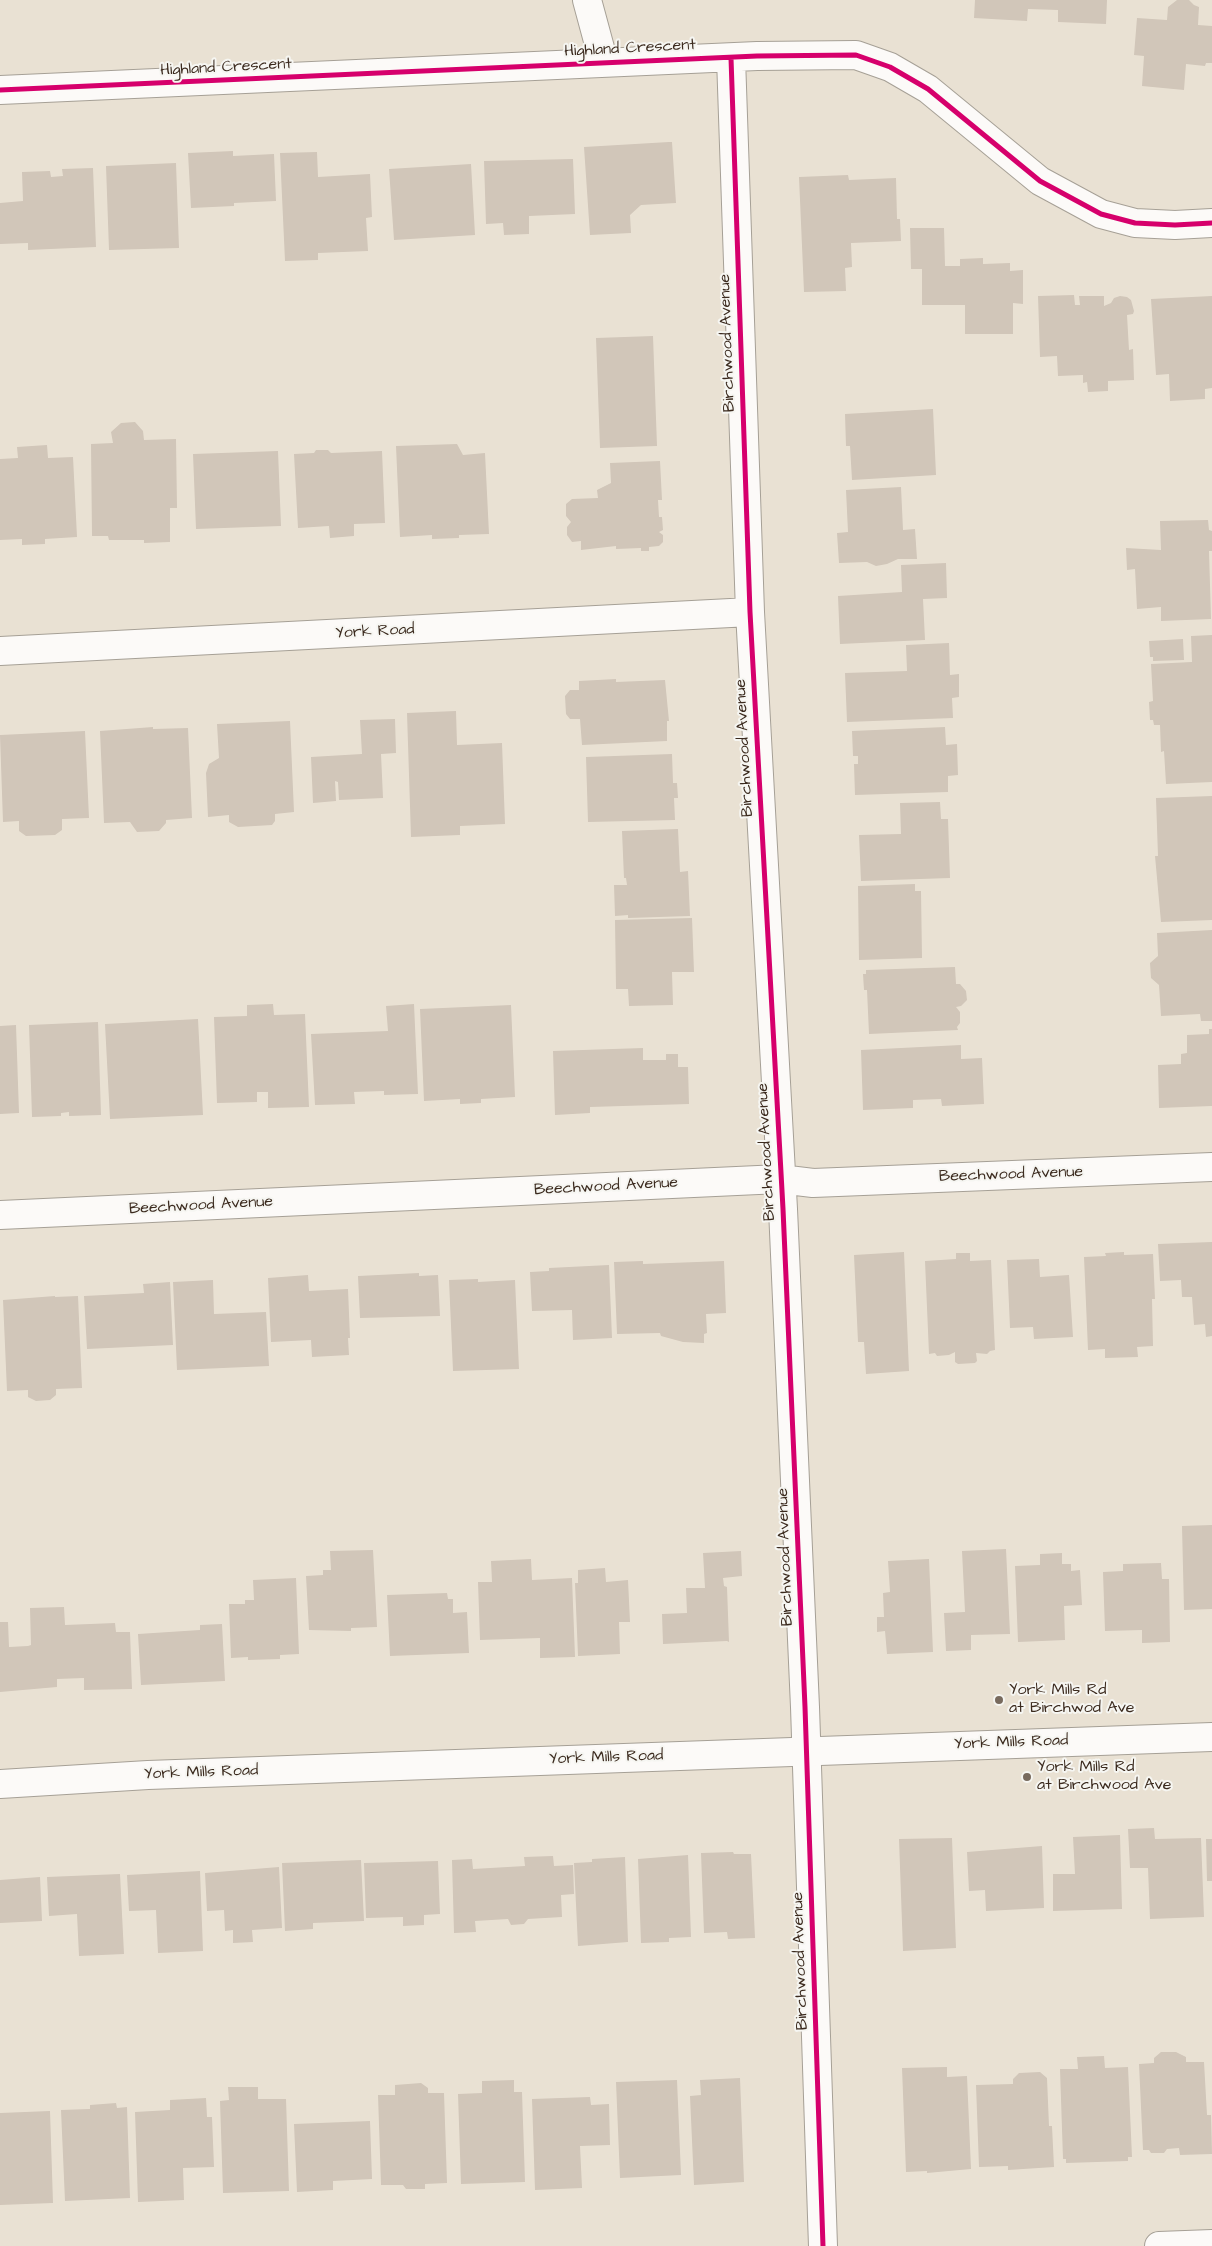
<!DOCTYPE html>
<style>
body{margin:0}
canvas{display:block;background:#e9e1d3}
</style>
<canvas width="1212" height="2246"></canvas>
<script>
const c = document.querySelector('canvas').getContext('2d');
c.lineJoin = 'round';
function paint(path, color) {
  c.fillStyle = color;
  c.fill(path, 'evenodd');
}
function stroke(path, color, width, dash) {
  c.strokeStyle = color;
  c.lineWidth = width;
  c.lineCap = dash ? 'butt' : 'round';
  c.setLineDash(dash || []);
  c.stroke(path);
}
function label(font, color, halo, rows, align = 'center') {
  c.font = font + ' "Architects Daughter",sans-serif';
  c.lineWidth = 4;
  c.setLineDash([]);
  c.textBaseline = 'middle';
  c.strokeStyle = halo;
  c.fillStyle = color;
  for (const [text, x, y, turn = 0] of rows) {
    c.save();
    c.translate(x, y);
    c.rotate((+turn || 0) * Math.PI / 180);
    c.textAlign = isNaN(turn) ? turn : align;
    if (halo) c.strokeText(text, 0, 0);
    c.fillText(text, 0, 0);
    c.restore();
  }
}
paint(new Path2D(`
 M 975,0 L 1107,0 L 1106,24 L 1058,22 L 1058,10 L 1028,9 L 1027,21 L 974,18 Z
 M 1177,0 L 1189,0 L 1194,5 L 1199,7 L 1198,25 L 1212,26 L 1212,63 L 1206,63 L 1205,66 L 1186,64 L 1184,90 L 1142,86 L 1144,56 L 1134,55 L 1137,18 L 1167,20 L 1168,7 Z
 M 669,142 L 672,142 L 676,203 L 641,205 L 630,215 L 631,233 L 590,235 L 584,147 Z
 M 233,151 L 233,156 L 274,154 L 276,201 L 234,203 L 234,206 L 191,208 L 188,153 Z
 M 317,152 L 318,177 L 370,174 L 372,217 L 366,218 L 368,251 L 318,253 L 318,260 L 285,261 L 280,153 Z
 M 573,159 L 575,214 L 529,216 L 529,234 L 504,235 L 503,223 L 486,224 L 484,161 Z
 M 176,163 L 179,248 L 109,250 L 106,166 Z
 M 471,164 L 475,235 L 394,240 L 389,169 Z
 M 93,168 L 96,247 L 28,250 L 28,243 L 0,244 L 0,203 L 23,201 L 22,172 L 50,171 L 51,177 L 63,176 L 62,169 Z
 M 848,175 L 849,180 L 896,178 L 897,219 L 900,219 L 901,241 L 851,243 L 852,267 L 845,268 L 846,291 L 804,292 L 799,177 Z
 M 910,228 L 944,228 L 945,266 L 960,266 L 960,259 L 983,258 L 983,264 L 1010,263 L 1010,271 L 1023,270 L 1023,304 L 1013,303 L 1013,334 L 965,334 L 965,305 L 922,305 L 922,269 L 911,269 Z
 M 1074,295 L 1075,305 L 1080,305 L 1079,296 L 1104,296 L 1104,306 L 1111,303 L 1114,298 L 1120,296 L 1127,297 L 1131,300 L 1134,311 L 1133,314 L 1127,315 L 1129,350 L 1133,349 L 1134,380 L 1108,381 L 1108,391 L 1088,392 L 1087,382 L 1083,383 L 1083,375 L 1058,376 L 1057,356 L 1040,357 L 1038,296 Z
 M 1212,296 L 1212,388 L 1205,389 L 1205,399 L 1170,401 L 1169,374 L 1156,375 L 1151,299 Z
 M 653,336 L 657,446 L 600,448 L 596,338 Z
 M 933,409 L 936,475 L 852,480 L 850,446 L 846,446 L 845,414 Z
 M 135,422 L 143,431 L 144,440 L 176,439 L 177,508 L 170,508 L 170,542 L 144,543 L 144,540 L 109,540 L 108,536 L 92,536 L 91,444 L 113,443 L 111,432 L 121,423 Z
 M 457,444 L 463,455 L 485,453 L 489,534 L 459,535 L 459,538 L 432,539 L 432,535 L 400,537 L 396,446 Z
 M 47,445 L 48,458 L 73,457 L 77,537 L 45,539 L 45,544 L 22,545 L 22,539 L 0,540 L 0,459 L 18,458 L 17,447 Z
 M 316,450 L 328,450 L 331,453 L 382,451 L 385,523 L 354,524 L 354,536 L 330,538 L 329,526 L 298,528 L 294,454 L 314,453 Z
 M 278,451 L 281,526 L 196,529 L 193,454 Z
 M 660,461 L 662,500 L 658,500 L 659,517 L 662,517 L 663,530 L 659,532 L 663,535 L 663,542 L 659,546 L 649,547 L 649,551 L 641,551 L 641,548 L 616,549 L 616,546 L 581,550 L 581,541 L 572,542 L 567,535 L 567,527 L 571,522 L 566,516 L 566,504 L 572,499 L 598,498 L 597,490 L 611,483 L 610,463 Z
 M 901,487 L 903,530 L 915,529 L 917,559 L 898,559 L 887,564 L 876,566 L 867,562 L 839,563 L 837,533 L 848,532 L 846,490 Z
 M 1208,520 L 1209,530 L 1212,531 L 1212,551 L 1209,551 L 1211,619 L 1161,621 L 1161,607 L 1137,609 L 1135,569 L 1127,570 L 1126,548 L 1161,550 L 1160,521 Z
 M 946,563 L 947,598 L 923,599 L 925,640 L 840,644 L 838,596 L 902,592 L 901,565 Z
 M 1212,635 L 1212,782 L 1166,784 L 1164,751 L 1161,752 L 1160,725 L 1154,725 L 1153,720 L 1150,720 L 1149,702 L 1153,701 L 1151,664 L 1192,662 L 1191,636 Z
 M 1183,639 L 1184,660 L 1153,661 L 1153,657 L 1150,657 L 1149,641 Z
 M 949,643 L 950,675 L 959,674 L 959,697 L 952,698 L 953,718 L 847,722 L 845,673 L 907,671 L 906,645 Z
 M 616,679 L 616,682 L 665,680 L 669,721 L 667,721 L 667,741 L 582,745 L 580,719 L 570,719 L 566,714 L 565,696 L 570,690 L 579,690 L 579,681 Z
 M 456,711 L 457,745 L 502,743 L 505,824 L 460,826 L 460,835 L 411,837 L 407,713 Z
 M 395,719 L 396,753 L 381,754 L 383,798 L 339,800 L 338,782 L 335,781 L 336,801 L 313,803 L 311,757 L 362,754 L 360,720 Z
 M 290,721 L 294,812 L 275,814 L 275,821 L 272,825 L 238,827 L 229,822 L 229,815 L 208,817 L 206,773 L 209,764 L 219,758 L 217,724 Z
 M 153,727 L 153,729 L 188,728 L 192,818 L 166,820 L 166,823 L 159,831 L 137,832 L 130,822 L 104,823 L 100,731 Z
 M 945,727 L 946,745 L 957,744 L 958,775 L 948,776 L 948,792 L 855,795 L 854,764 L 858,764 L 858,756 L 853,756 L 852,731 Z
 M 85,731 L 89,818 L 62,819 L 62,830 L 55,835 L 26,836 L 19,831 L 19,821 L 3,822 L 0,735 Z
 M 672,754 L 673,783 L 677,783 L 678,798 L 674,798 L 675,820 L 588,822 L 586,757 Z
 M 1212,796 L 1212,920 L 1161,922 L 1155,856 L 1158,856 L 1156,798 Z
 M 940,802 L 941,819 L 948,819 L 950,878 L 861,881 L 859,835 L 901,834 L 900,803 Z
 M 678,829 L 680,872 L 688,871 L 690,916 L 628,918 L 628,915 L 615,916 L 614,885 L 627,885 L 626,878 L 624,878 L 622,831 Z
 M 915,884 L 915,891 L 921,891 L 922,958 L 859,960 L 858,886 Z
 M 692,918 L 694,972 L 672,972 L 673,1005 L 629,1006 L 628,989 L 616,989 L 615,920 Z
 M 1212,930 L 1212,1021 L 1201,1021 L 1200,1014 L 1161,1016 L 1159,985 L 1151,978 L 1150,963 L 1158,956 L 1157,933 Z
 M 955,967 L 956,984 L 960,984 L 966,991 L 967,1000 L 961,1006 L 956,1007 L 960,1012 L 960,1023 L 957,1027 L 958,1030 L 869,1034 L 867,990 L 864,990 L 863,974 L 866,974 L 866,970 Z
 M 273,1004 L 274,1015 L 305,1014 L 309,1107 L 268,1108 L 268,1092 L 257,1092 L 257,1102 L 217,1103 L 214,1017 L 247,1016 L 247,1005 Z
 M 414,1004 L 418,1094 L 384,1095 L 384,1091 L 354,1092 L 355,1104 L 315,1105 L 311,1034 L 388,1031 L 386,1006 Z
 M 511,1005 L 515,1097 L 481,1099 L 481,1103 L 460,1104 L 460,1099 L 424,1101 L 420,1009 Z
 M 198,1019 L 203,1115 L 110,1119 L 105,1024 Z
 M 98,1022 L 101,1115 L 69,1116 L 69,1112 L 61,1113 L 61,1116 L 32,1117 L 29,1025 Z
 M 16,1025 L 19,1113 L 0,1114 L 0,1026 Z
 M 1209,1029 L 1212,1029 L 1212,1106 L 1159,1108 L 1158,1065 L 1181,1064 L 1181,1054 L 1187,1053 L 1187,1035 L 1209,1034 Z
 M 961,1045 L 961,1059 L 982,1058 L 984,1104 L 942,1106 L 941,1099 L 913,1100 L 913,1108 L 863,1110 L 861,1050 Z
 M 643,1048 L 643,1060 L 666,1060 L 666,1054 L 678,1054 L 678,1067 L 688,1067 L 689,1104 L 590,1107 L 590,1113 L 555,1115 L 553,1051 Z
 M 1212,1242 L 1212,1336 L 1206,1337 L 1205,1324 L 1194,1325 L 1192,1297 L 1182,1297 L 1181,1280 L 1160,1281 L 1158,1244 Z
 M 904,1252 L 909,1371 L 866,1374 L 864,1342 L 858,1342 L 854,1255 Z
 M 1124,1252 L 1124,1255 L 1153,1254 L 1155,1299 L 1152,1299 L 1153,1346 L 1137,1347 L 1138,1357 L 1105,1358 L 1105,1349 L 1088,1350 L 1084,1257 L 1106,1256 L 1105,1253 Z
 M 956,1253 L 970,1253 L 970,1261 L 991,1260 L 995,1350 L 990,1351 L 987,1354 L 976,1353 L 977,1361 L 975,1363 L 958,1364 L 955,1362 L 955,1352 L 949,1355 L 937,1356 L 935,1353 L 929,1354 L 925,1261 L 956,1259 Z
 M 1039,1259 L 1040,1277 L 1069,1275 L 1073,1337 L 1034,1339 L 1033,1327 L 1010,1328 L 1007,1260 Z
 M 643,1261 L 643,1264 L 724,1261 L 726,1313 L 706,1314 L 707,1333 L 704,1334 L 704,1343 L 683,1342 L 661,1336 L 660,1333 L 617,1334 L 614,1262 Z
 M 609,1265 L 612,1338 L 573,1340 L 572,1310 L 532,1311 L 530,1272 L 549,1271 L 549,1268 Z
 M 419,1273 L 419,1276 L 438,1275 L 440,1316 L 360,1318 L 358,1276 Z
 M 308,1275 L 309,1291 L 348,1289 L 350,1338 L 348,1338 L 349,1355 L 312,1357 L 311,1340 L 271,1342 L 268,1278 Z
 M 478,1279 L 478,1282 L 515,1280 L 519,1369 L 453,1371 L 449,1280 Z
 M 213,1280 L 214,1314 L 266,1312 L 269,1366 L 177,1370 L 173,1282 Z
 M 170,1282 L 173,1345 L 87,1349 L 84,1296 L 144,1293 L 143,1284 Z
 M 55,1296 L 55,1297 L 78,1296 L 82,1388 L 56,1389 L 56,1395 L 50,1400 L 36,1401 L 28,1397 L 28,1390 L 7,1391 L 3,1300 Z
 M 1212,1525 L 1212,1609 L 1184,1610 L 1182,1526 Z
 M 1006,1549 L 1010,1634 L 971,1635 L 971,1650 L 946,1651 L 944,1613 L 965,1612 L 962,1551 Z
 M 373,1550 L 377,1627 L 351,1628 L 351,1631 L 309,1630 L 306,1576 L 323,1575 L 323,1570 L 331,1570 L 330,1551 Z
 M 741,1551 L 742,1576 L 723,1578 L 724,1586 L 727,1587 L 729,1642 L 727,1641 L 663,1644 L 662,1614 L 687,1613 L 686,1588 L 705,1588 L 703,1553 Z
 M 1062,1553 L 1062,1564 L 1071,1564 L 1071,1571 L 1080,1570 L 1082,1605 L 1064,1606 L 1065,1640 L 1018,1642 L 1015,1566 L 1040,1565 L 1040,1554 Z
 M 531,1559 L 532,1580 L 572,1578 L 575,1657 L 540,1658 L 540,1638 L 480,1640 L 478,1582 L 492,1582 L 491,1561 Z
 M 929,1559 L 933,1652 L 887,1654 L 885,1631 L 877,1632 L 877,1617 L 884,1617 L 883,1593 L 890,1592 L 888,1561 Z
 M 1161,1563 L 1162,1579 L 1169,1579 L 1170,1642 L 1142,1643 L 1142,1630 L 1105,1631 L 1103,1572 L 1123,1571 L 1123,1564 Z
 M 605,1568 L 606,1582 L 628,1580 L 630,1622 L 619,1622 L 620,1654 L 578,1656 L 575,1583 L 578,1583 L 578,1570 Z
 M 296,1578 L 299,1654 L 280,1655 L 280,1659 L 248,1660 L 248,1657 L 231,1658 L 229,1604 L 245,1604 L 245,1600 L 254,1600 L 253,1580 Z
 M 447,1593 L 448,1599 L 453,1599 L 453,1613 L 467,1612 L 469,1653 L 390,1656 L 387,1595 Z
 M 64,1607 L 65,1625 L 115,1623 L 116,1632 L 130,1632 L 132,1689 L 84,1690 L 84,1678 L 57,1679 L 57,1687 L 0,1692 L 0,1622 L 8,1622 L 9,1647 L 28,1646 L 31,1645 L 30,1608 Z
 M 222,1624 L 225,1681 L 141,1685 L 138,1634 L 200,1630 L 200,1625 Z
 M 1154,1828 L 1155,1839 L 1201,1838 L 1204,1917 L 1150,1919 L 1148,1868 L 1130,1868 L 1128,1829 Z
 M 1120,1835 L 1122,1909 L 1053,1911 L 1053,1874 L 1075,1874 L 1073,1837 Z
 M 952,1838 L 956,1948 L 903,1951 L 899,1839 Z
 M 1206,1839 L 1212,1839 L 1212,1881 L 1207,1881 Z
 M 1042,1846 L 1044,1908 L 986,1911 L 985,1890 L 969,1891 L 967,1852 Z
 M 733,1852 L 734,1854 L 751,1854 L 755,1938 L 728,1939 L 727,1932 L 704,1933 L 701,1853 Z
 M 688,1855 L 691,1937 L 669,1938 L 669,1942 L 641,1943 L 638,1859 Z
 M 553,1856 L 554,1866 L 573,1865 L 574,1894 L 561,1895 L 562,1917 L 528,1919 L 524,1924 L 511,1925 L 508,1919 L 475,1921 L 476,1932 L 454,1933 L 452,1860 L 472,1859 L 473,1869 L 525,1866 L 524,1857 Z
 M 625,1857 L 628,1942 L 578,1946 L 574,1863 L 592,1862 L 592,1859 Z
 M 361,1860 L 364,1921 L 313,1923 L 313,1929 L 285,1931 L 282,1863 Z
 M 438,1861 L 440,1914 L 424,1915 L 424,1925 L 403,1926 L 403,1917 L 366,1918 L 364,1863 Z
 M 279,1867 L 282,1928 L 252,1930 L 253,1942 L 233,1943 L 233,1930 L 225,1931 L 224,1910 L 207,1911 L 205,1873 Z
 M 200,1871 L 203,1951 L 158,1953 L 156,1910 L 129,1911 L 127,1875 Z
 M 120,1874 L 124,1954 L 79,1956 L 77,1914 L 49,1916 L 47,1877 Z
 M 40,1877 L 42,1921 L 0,1923 L 0,1880 Z
 M 1161,2052 L 1176,2052 L 1186,2057 L 1186,2062 L 1204,2062 L 1207,2115 L 1211,2115 L 1212,2154 L 1180,2155 L 1179,2148 L 1167,2149 L 1164,2153 L 1151,2153 L 1149,2150 L 1143,2150 L 1139,2064 L 1154,2063 L 1154,2058 Z
 M 1104,2056 L 1105,2068 L 1128,2067 L 1132,2157 L 1128,2157 L 1128,2161 L 1066,2163 L 1066,2159 L 1063,2159 L 1060,2069 L 1078,2069 L 1077,2057 Z
 M 947,2067 L 947,2077 L 967,2076 L 971,2169 L 927,2173 L 927,2171 L 906,2172 L 902,2068 Z
 M 1040,2072 L 1047,2078 L 1049,2126 L 1052,2126 L 1054,2167 L 1008,2170 L 1008,2166 L 979,2167 L 976,2085 L 1013,2084 L 1013,2079 L 1019,2073 Z
 M 740,2078 L 744,2182 L 694,2185 L 690,2096 L 701,2095 L 700,2080 Z
 M 514,2080 L 514,2092 L 522,2092 L 525,2182 L 461,2184 L 458,2094 L 482,2093 L 482,2081 Z
 M 677,2080 L 681,2175 L 620,2178 L 616,2082 Z
 M 421,2083 L 428,2088 L 428,2093 L 444,2093 L 447,2183 L 425,2184 L 425,2189 L 406,2189 L 403,2185 L 381,2185 L 378,2095 L 395,2095 L 395,2085 Z
 M 228,2087 L 258,2087 L 258,2099 L 286,2099 L 289,2191 L 223,2193 L 220,2101 L 229,2100 Z
 M 590,2097 L 591,2105 L 609,2104 L 610,2145 L 580,2146 L 582,2188 L 535,2190 L 532,2099 Z
 M 206,2098 L 207,2117 L 212,2117 L 214,2167 L 183,2168 L 184,2200 L 138,2202 L 135,2112 L 170,2110 L 170,2100 Z
 M 116,2103 L 117,2108 L 127,2107 L 130,2198 L 65,2201 L 61,2110 L 90,2109 L 90,2105 Z
 M 50,2111 L 53,2203 L 0,2205 L 0,2113 Z
 M 370,2121 L 372,2179 L 333,2181 L 333,2190 L 297,2192 L 294,2124 Z`), '#d1c6b9');
const minor = new Path2D(`
 M 587,0 L 604,63
 M 731,58 L 750,612 L 783,1209 L 805,1707 L 823,2246
 M 0,90 L 757,56 L 856,55 L 890,67 L 928,89 L 1040,181 L 1101,214 L 1135,223 L 1175,225 L 1212,223
 M 0,651 L 750,612
 M 0,1215 L 780,1179 L 813,1183 L 1212,1167
 M 1159,2246 L 1212,2244`);
const major = new Path2D(`
 M 0,1784 L 148,1775 L 1212,1737`);
stroke(minor, '#a6a096', 30);
stroke(major, '#a6a096', 30);
stroke(minor, '#fcfaf8', 28);
stroke(major, '#fcfaf8', 28);
stroke(new Path2D(`
 M 731,58 L 750,612 L 783,1209 L 805,1707 L 823,2246
 M 0,90 L 757,56 L 856,55 L 890,67 L 928,89 L 1040,181 L 1101,214 L 1135,223 L 1175,225 L 1212,223`), '#d6006c', 5);
for (const [x, y, r, color] of [
 [999,1700,5,"#786a5d"],
 [1027,1777,5,"#786a5d"]
]) {
  const dot = new Path2D();
  dot.arc(x, y, r, 0, 2 * Math.PI);
  c.fillStyle = color;
  c.fill(dot);
  stroke(dot, '#f6f6f2', 2);
}
label('16px', '#3b2a1e', '#f6f6f2', [
 ["Highland Crescent",630,49,-3],
 ["Highland Crescent",226,68,-3],
 ["Birchwood Avenue",728,343,-92],
 ["York Road",375,632,-3],
 ["Birchwood Avenue",745,748,-93],
 ["Birchwood Avenue",767,1152,-93],
 ["Beechwood Avenue",1011,1175,-2],
 ["Beechwood Avenue",606,1187,-3],
 ["Beechwood Avenue",201,1206,-3],
 ["Birchwood Avenue",786,1557,-92],
 ["York Mills Road",1011,1743,-2],
 ["York Mills Road",606,1758,-2],
 ["York Mills Road",201,1773,-2],
 ["Birchwood Avenue",801,1961,-92]
]);
label('16px', '#3b2a1e', '#f6f6f2', [
 ["York Mills Rd",1009,1691],
 ["at Birchwod Ave",1009,1709],
 ["York Mills Rd",1037,1768],
 ["at Birchwood Ave",1037,1786]
], 'left');
</script>
